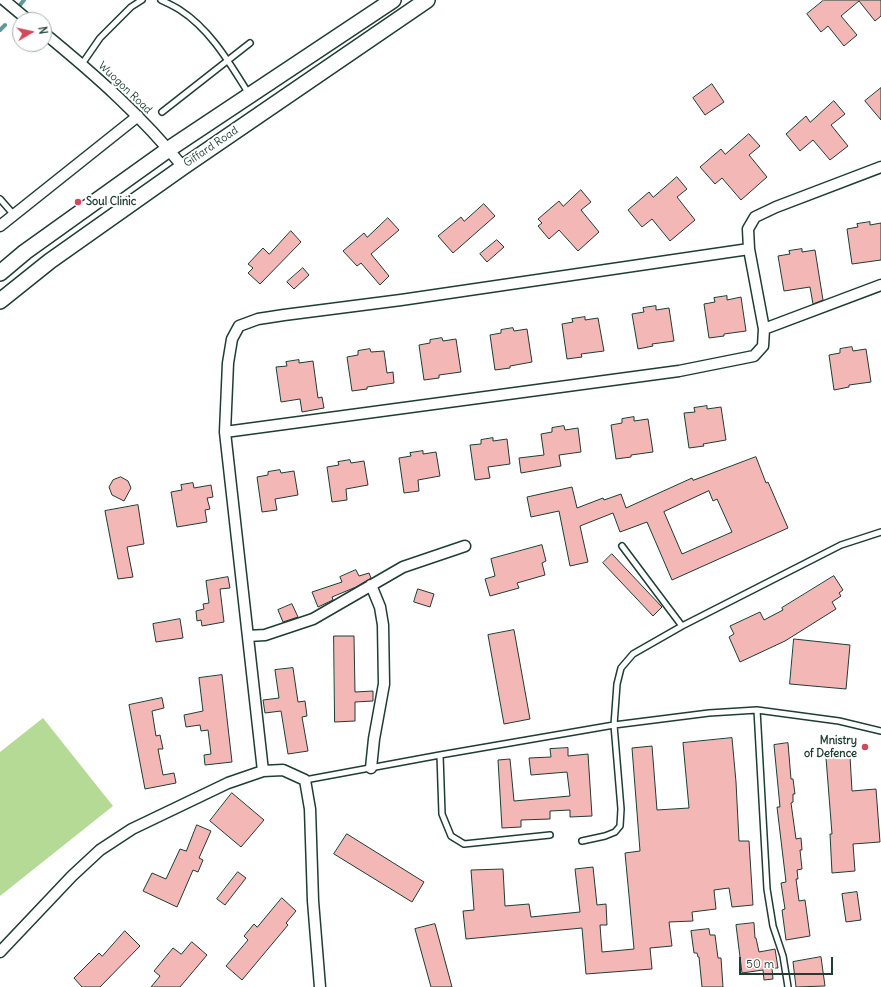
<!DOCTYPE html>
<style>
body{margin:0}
#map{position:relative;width:881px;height:987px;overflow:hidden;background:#fff;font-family:Delius,sans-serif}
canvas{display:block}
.north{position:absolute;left:12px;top:12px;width:40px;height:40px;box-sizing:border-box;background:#fff;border:1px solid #a5b1ae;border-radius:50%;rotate:81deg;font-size:11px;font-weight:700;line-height:16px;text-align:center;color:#1f3d34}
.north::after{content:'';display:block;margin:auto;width:14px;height:18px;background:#d1495b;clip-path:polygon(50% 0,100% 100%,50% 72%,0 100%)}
.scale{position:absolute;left:739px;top:957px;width:94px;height:18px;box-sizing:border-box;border:2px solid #1f3d34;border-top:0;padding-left:5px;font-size:12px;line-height:14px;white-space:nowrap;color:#1f3d34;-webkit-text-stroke:3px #fff;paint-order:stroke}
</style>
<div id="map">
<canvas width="881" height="987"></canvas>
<div class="north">N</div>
<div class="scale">50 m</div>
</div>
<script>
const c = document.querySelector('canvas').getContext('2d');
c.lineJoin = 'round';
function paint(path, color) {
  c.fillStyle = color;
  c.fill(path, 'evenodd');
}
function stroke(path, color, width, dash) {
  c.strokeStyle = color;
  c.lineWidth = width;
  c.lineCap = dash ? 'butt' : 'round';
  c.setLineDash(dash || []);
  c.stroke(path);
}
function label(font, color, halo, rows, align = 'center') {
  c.font = font + ' Delius,sans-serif';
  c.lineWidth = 4;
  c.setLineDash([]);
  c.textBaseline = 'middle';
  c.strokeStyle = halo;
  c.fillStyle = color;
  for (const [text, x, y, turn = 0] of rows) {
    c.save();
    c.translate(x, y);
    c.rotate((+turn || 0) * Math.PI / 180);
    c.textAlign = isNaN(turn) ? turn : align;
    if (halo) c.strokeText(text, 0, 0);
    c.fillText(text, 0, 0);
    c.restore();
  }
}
paint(new Path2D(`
 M 43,718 L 113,806 L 0,896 L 0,752 Z`), '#b4da96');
stroke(new Path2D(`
 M 20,5 L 24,0
 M 0,30 L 5,25`), '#5d9a9b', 4);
const building = new Path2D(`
 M 824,0 L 881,0 L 881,16 L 875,21 L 859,1 L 841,16 L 857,35 L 844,46 L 828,26 L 821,32 L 807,14 Z
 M 712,84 L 724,102 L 705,115 L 693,98 Z
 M 881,88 L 881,120 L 865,101 Z
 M 834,101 L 845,114 L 831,125 L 848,146 L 830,160 L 813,140 L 800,151 L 786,134 L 806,116 L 810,122 Z
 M 749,134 L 760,146 L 749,155 L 767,177 L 741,200 L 722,178 L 715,184 L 700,167 L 721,149 L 725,154 Z
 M 677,177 L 687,189 L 677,197 L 695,220 L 670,241 L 652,219 L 642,227 L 628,210 L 649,192 L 653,197 Z
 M 581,190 L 591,202 L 581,210 L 599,232 L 578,251 L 559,230 L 549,239 L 538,226 L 542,223 L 538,219 L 559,201 L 563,206 Z
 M 484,204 L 495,216 L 453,253 L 438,236 L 461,217 L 464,221 Z
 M 388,218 L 399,230 L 371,254 L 389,276 L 380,285 L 361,263 L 357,266 L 343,251 L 364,233 L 367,237 Z
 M 870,222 L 870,225 L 881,223 L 881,260 L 852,264 L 847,229 L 858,227 L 857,224 Z
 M 291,231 L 301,242 L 260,284 L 248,273 L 253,268 L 248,264 L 263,248 L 269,254 Z
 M 497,240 L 504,247 L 487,262 L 480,254 Z
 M 802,249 L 802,252 L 815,250 L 823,300 L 813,304 L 810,287 L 784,291 L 778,256 L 790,254 L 789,251 Z
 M 303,268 L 309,275 L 294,289 L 287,282 Z
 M 727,296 L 727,300 L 741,297 L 746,331 L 724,334 L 724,336 L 709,338 L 704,304 L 715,302 L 714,298 Z
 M 656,306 L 656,310 L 669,308 L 674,341 L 652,344 L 653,346 L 638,349 L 632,314 L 644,312 L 643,308 Z
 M 585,317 L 585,320 L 598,318 L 604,351 L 581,354 L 582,357 L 567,359 L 562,324 L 573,322 L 572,319 Z
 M 513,328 L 514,331 L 527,329 L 532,362 L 510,366 L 510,368 L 495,370 L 490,335 L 501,333 L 501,330 Z
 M 442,338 L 443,341 L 456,339 L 461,372 L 439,375 L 439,378 L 424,380 L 419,345 L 430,343 L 430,340 Z
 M 852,347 L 853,351 L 866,349 L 871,382 L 849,385 L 849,387 L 834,390 L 829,355 L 840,353 L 840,349 Z
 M 370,349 L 371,352 L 384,351 L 387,373 L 393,372 L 394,383 L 367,387 L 367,389 L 352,391 L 347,357 L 358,355 L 358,351 Z
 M 299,360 L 299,363 L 313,361 L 318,398 L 322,397 L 324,408 L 302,412 L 300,399 L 281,402 L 276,367 L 287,366 L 286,362 Z
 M 707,406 L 707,409 L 721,407 L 726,440 L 703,444 L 704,446 L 689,448 L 684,413 L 695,412 L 694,408 Z
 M 634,417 L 634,421 L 648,419 L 653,452 L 631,455 L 631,457 L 616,459 L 611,425 L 622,423 L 622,419 Z
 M 564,426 L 565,430 L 578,428 L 581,452 L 559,455 L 561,466 L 521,473 L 519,458 L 544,455 L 541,434 L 552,432 L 552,428 Z
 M 493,438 L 493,441 L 507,439 L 510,464 L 488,467 L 490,478 L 475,480 L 470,445 L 481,444 L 481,440 Z
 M 423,451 L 423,454 L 436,452 L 440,476 L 418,480 L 419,491 L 404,493 L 399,458 L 411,456 L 410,453 Z
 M 756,457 L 766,483 L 768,482 L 788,528 L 672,580 L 647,522 L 620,532 L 613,513 L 580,526 L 588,562 L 570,566 L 559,511 L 531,517 L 527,497 L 572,487 L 577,508 L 603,498 L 604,500 L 621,494 L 626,508 L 692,478 L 693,480 ZM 709,491 L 713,501 L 717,499 L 732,532 L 682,554 L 664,512 Z
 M 350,460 L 351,463 L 364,461 L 368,485 L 346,489 L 347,500 L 332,502 L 327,467 L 339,465 L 338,462 Z
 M 280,470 L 281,473 L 294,471 L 298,495 L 275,499 L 277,510 L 262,512 L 257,477 L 268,475 L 268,472 Z
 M 121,477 L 128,481 L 131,488 L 124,501 L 112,495 L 109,487 L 113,480 Z
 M 193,483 L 194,488 L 211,485 L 213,497 L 207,498 L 210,509 L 205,510 L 207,522 L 177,527 L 171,492 L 182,490 L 181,485 Z
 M 138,505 L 144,544 L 127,547 L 133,577 L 118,579 L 105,511 Z
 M 542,545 L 546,561 L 542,563 L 545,575 L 517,583 L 519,588 L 490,596 L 485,579 L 495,576 L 491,559 Z
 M 612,554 L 662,607 L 653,616 L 603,563 Z
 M 356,570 L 359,576 L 369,573 L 371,578 L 356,587 L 332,597 L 333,600 L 318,607 L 312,592 L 342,582 L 340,577 Z
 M 834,576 L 843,590 L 839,593 L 841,596 L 832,602 L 836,609 L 785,641 L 740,662 L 729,637 L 734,634 L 730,626 L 760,612 L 764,620 L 783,610 L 782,608 Z
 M 228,577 L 230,588 L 220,589 L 224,622 L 202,626 L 201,620 L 197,621 L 196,611 L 204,609 L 203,604 L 209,603 L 206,581 Z
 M 418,589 L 434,594 L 430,607 L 414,602 Z
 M 292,604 L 298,617 L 283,622 L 278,610 Z
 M 180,619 L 183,638 L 156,642 L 153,624 Z
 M 514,630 L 530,719 L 504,724 L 488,635 Z
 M 334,636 L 354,636 L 355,692 L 373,691 L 373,701 L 355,702 L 355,721 L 335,722 Z
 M 794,639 L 850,645 L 846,689 L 790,684 Z
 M 293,668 L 298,702 L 305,701 L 307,716 L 302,717 L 308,751 L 288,754 L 281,711 L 265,713 L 263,700 L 279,698 L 275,670 Z
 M 222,675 L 232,762 L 205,765 L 204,755 L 211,754 L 208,730 L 201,731 L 200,725 L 186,727 L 184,715 L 203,711 L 199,678 Z
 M 162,698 L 164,708 L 152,711 L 156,736 L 160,735 L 163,749 L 158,749 L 163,775 L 174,773 L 176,783 L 145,789 L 129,705 Z
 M 732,738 L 736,782 L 739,841 L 749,841 L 753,905 L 732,907 L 729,888 L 714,890 L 716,909 L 692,912 L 693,921 L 669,922 L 672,946 L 650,948 L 652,969 L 586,974 L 582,928 L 466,939 L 463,911 L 474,910 L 471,870 L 503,869 L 505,906 L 529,904 L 531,917 L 580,912 L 575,869 L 593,867 L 597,905 L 606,904 L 607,925 L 600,925 L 602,952 L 634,949 L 625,853 L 640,851 L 632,748 L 652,746 L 657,810 L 689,808 L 683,743 Z
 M 788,743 L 791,779 L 793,779 L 795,794 L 793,794 L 793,802 L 791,803 L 796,839 L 801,838 L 802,850 L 800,850 L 802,869 L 797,870 L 798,879 L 796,879 L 799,901 L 805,900 L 810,936 L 786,940 L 782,910 L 785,909 L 781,883 L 786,882 L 777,807 L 780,807 L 774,745 Z
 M 568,748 L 568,756 L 588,754 L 592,816 L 570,817 L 570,810 L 550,811 L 550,819 L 521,820 L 521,827 L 502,828 L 498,760 L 510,759 L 514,801 L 570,796 L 567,772 L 531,775 L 529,758 L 551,757 L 550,749 Z
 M 850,756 L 852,791 L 876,789 L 880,842 L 853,844 L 855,871 L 832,873 L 830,834 L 832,834 L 826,758 Z
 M 232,793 L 264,820 L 241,847 L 210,821 Z
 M 197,825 L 211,831 L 199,858 L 203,860 L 198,872 L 193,870 L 177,907 L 143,891 L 152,873 L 166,879 L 180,849 L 186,851 Z
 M 347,834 L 424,882 L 412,902 L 334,854 Z
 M 238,872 L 246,878 L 225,905 L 217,899 Z
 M 857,892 L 861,920 L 846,922 L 842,894 Z
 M 282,898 L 296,911 L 286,923 L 288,925 L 242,980 L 226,966 L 248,940 L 244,936 L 254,924 L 257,927 Z
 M 754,923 L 755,938 L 756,938 L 759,952 L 775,949 L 778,968 L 772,968 L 773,979 L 764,980 L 763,970 L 742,973 L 736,925 Z
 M 435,924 L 452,987 L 431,987 L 415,929 Z
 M 709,929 L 710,935 L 715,935 L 718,958 L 721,958 L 723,987 L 702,987 L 699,957 L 698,957 L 697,953 L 694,953 L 691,931 Z
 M 125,931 L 140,946 L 100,987 L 82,987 L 74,978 L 99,953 L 102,956 Z
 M 192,942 L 207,955 L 180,987 L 151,987 L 160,976 L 154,971 L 173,948 L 181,954 Z
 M 821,957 L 825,986 L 796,987 L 793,962 Z`);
paint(building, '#f3b7b5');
stroke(building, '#1f3d34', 1);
const service = new Path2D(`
 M 161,0 C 167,3 174,6 180,10 C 211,30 230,64 249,94
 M 82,64 L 100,38 L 131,7 L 142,0
 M 162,112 L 250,43
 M 0,199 L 14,215
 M 622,546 L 682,626
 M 757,710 L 767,889 L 773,926 L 783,956 L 788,987
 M 440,755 L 442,814 L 451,836 L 464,844 L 550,835
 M 305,780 L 440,755 L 614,725 L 709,713 L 757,710 L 839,721 L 881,731
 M 582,841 L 605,836 L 615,832 L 620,826 L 621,809 L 614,725 L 617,684 L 621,668 L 633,654 L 682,626 L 841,545 L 881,532`);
const minor = new Path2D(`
 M 4,0 L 28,20
 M 44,33 C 94,74 142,116 183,167
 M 0,226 L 138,116
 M 764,329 L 881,285
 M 225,432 L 679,371 L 754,356 L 763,346 L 764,329 L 749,249 L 748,229 L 755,217 L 776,207 L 881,167
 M 371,585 L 380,607 L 383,625 L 384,684 L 374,739 L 371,768
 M 248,636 L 265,635 L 313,619 L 403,567 L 465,546
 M 263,771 L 225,432 L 228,363 L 232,339 L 239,326 L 258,319 L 284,315 L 401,300 L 749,249
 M 0,952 L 72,876 L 100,850 L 132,829 L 228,783 L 263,771 L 283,770 L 305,780 L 310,809 L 313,901 L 320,987`);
const primary = new Path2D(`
 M 0,273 L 25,252 L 169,149 L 393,0
 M 0,301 L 50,261 L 183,167 L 427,0`);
stroke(service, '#1f3d34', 8);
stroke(minor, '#1f3d34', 13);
stroke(primary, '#1f3d34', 18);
stroke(service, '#fff', 5);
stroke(minor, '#fff', 10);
stroke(primary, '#fff', 15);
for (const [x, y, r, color] of [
 [78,202,4,"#d1495b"],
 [865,747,4,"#d1495b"]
]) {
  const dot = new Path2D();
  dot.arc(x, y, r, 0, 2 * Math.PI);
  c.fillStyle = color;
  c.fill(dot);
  stroke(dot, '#fff', 1.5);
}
label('11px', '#1f3d34', '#fff', [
 ["Wuogon Road",125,88,44],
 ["Giffard Road",211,147,-34]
]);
label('bold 11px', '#1f3d34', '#fff', [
 ["Soul Clinic",86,202],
 ["Mnistry",857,741,"right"],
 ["of Defence",857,754,"right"]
], 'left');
</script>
